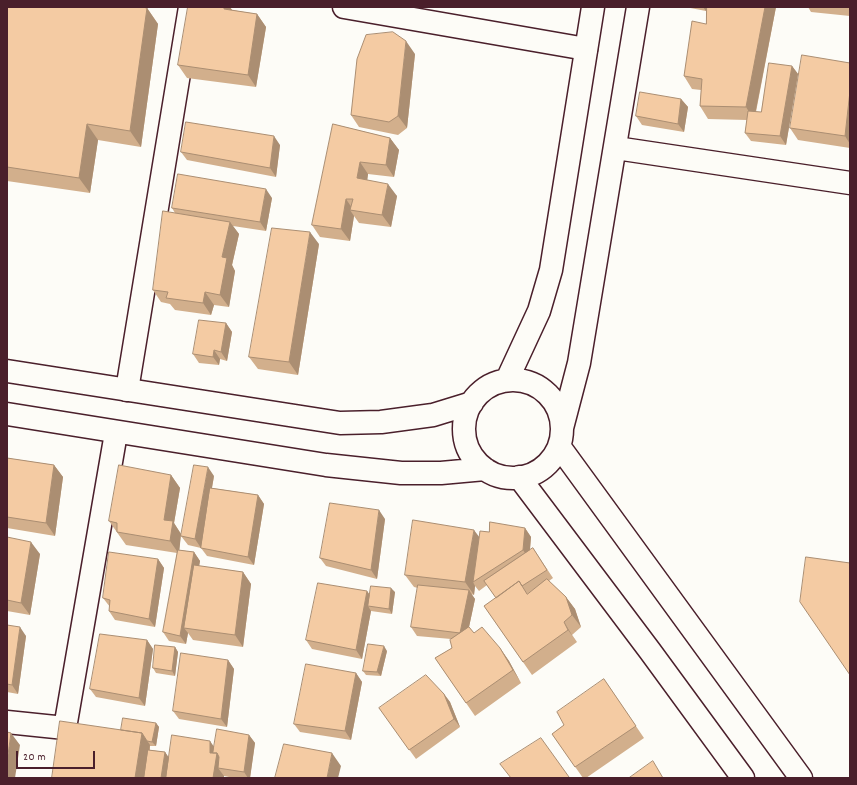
<!DOCTYPE html>
<style>
body{margin:0}
#map{position:relative;width:857px;height:785px;overflow:hidden;background:#fdfcf7;font-family:Dekko,sans-serif}
canvas{display:block}
.frame{position:absolute;inset:0;border:8px solid #4a1f2b;pointer-events:none}
.scale{position:absolute;left:16px;top:751px;width:79px;height:18px;box-sizing:border-box;border:2px solid #4a1f2b;border-top:0;padding-left:5px;font-size:12px;line-height:14px;white-space:nowrap;color:#4a1f2b;-webkit-text-stroke:3px #fdfcf7;paint-order:stroke}
</style>
<div id="map">
<canvas width="857" height="785"></canvas>
<div class="frame"></div>
<div class="scale">20 m</div>
</div>
<script>
const c = document.querySelector('canvas').getContext('2d');
c.lineJoin = 'round';
function stroke(path, color, width, dash) {
  c.strokeStyle = color;
  c.lineWidth = width;
  c.lineCap = dash ? 'butt' : 'round';
  c.setLineDash(dash || []);
  c.stroke(path);
}
function paint(path, color) {
  c.fillStyle = color;
  c.fill(path, 'evenodd');
}
const street = new Path2D(`
 M 344,7 L 586,49
 M 127,390 L 190,7
 M 7,722 L 65,728 L 116,433`);
const secondary = new Path2D(`
 M 616,148 L 850,183
 M 7,371 L 340,423 L 381,422 L 433,415 L 472,403
 M 507,380 L 539,311 L 551,270 L 593,7
 M464 429a49 49 0 1 1 98 0a49 49 0 1 1-98 0Z
 M 7,414 L 326,465 L 401,473 L 441,473 L 485,469
 M 562,428 L 579,363 L 638,7
 M 559,446 L 801,778
 M 519,477 L 650,651 L 743,778`);
stroke(street, '#4a1f2b', 25);
stroke(secondary, '#4a1f2b', 25);
stroke(street, '#fdfcf7', 22);
stroke(secondary, '#fdfcf7', 22);
paint(new Path2D(`
 M 7,7 L 147,8 L 158,24 L 141,147 L 98,140 L 90,193 L 7,181 Z
 M 230,7 L 232,10 L 257,14 L 266,27 L 256,87 L 187,78 L 178,65 Z
 M 685,7 L 707,7 L 706,11 Z
 M 707,7 L 776,7 L 756,112 L 761,112 L 792,66 L 798,74 L 786,145 L 751,141 L 745,133 L 747,120 L 708,119 L 700,106 L 701,90 L 692,89 L 684,76 L 706,24 Z
 M 808,7 L 850,7 L 850,16 L 811,12 Z
 M 415,54 L 407,128 L 398,135 L 359,127 L 351,115 Z
 M 850,63 L 850,148 L 798,140 L 790,128 Z
 M 681,99 L 688,107 L 684,132 L 642,125 L 636,116 Z
 M 333,124 L 390,138 L 399,150 L 394,177 L 368,174 L 367,180 L 397,196 L 391,227 L 359,223 L 354,216 L 350,241 L 320,237 L 312,225 Z
 M 280,145 L 276,177 L 187,160 L 181,152 Z
 M 272,198 L 266,231 L 233,226 L 239,234 L 232,265 L 235,271 L 229,307 L 214,305 L 211,315 L 175,310 L 170,304 L 161,302 L 153,290 L 175,213 L 172,208 Z
 M 319,244 L 298,375 L 258,369 L 249,357 Z
 M 226,323 L 232,332 L 227,361 L 220,359 L 219,365 L 199,363 L 193,354 Z
 M 7,458 L 54,465 L 63,477 L 55,536 L 7,528 Z
 M 171,475 L 180,488 L 174,523 L 181,534 L 179,550 L 194,552 L 200,561 L 199,566 L 243,572 L 251,584 L 243,647 L 193,640 L 188,633 L 186,644 L 169,641 L 163,632 L 177,553 L 126,545 L 109,521 Z
 M 214,476 L 212,488 L 258,495 L 264,504 L 254,565 L 207,556 L 201,548 L 188,545 L 181,536 Z
 M 385,519 L 377,579 L 326,566 L 320,558 Z
 M 525,528 L 531,537 L 530,551 L 533,548 L 553,578 L 549,581 L 566,597 L 575,609 L 581,627 L 572,635 L 577,642 L 532,675 L 484,606 L 496,598 L 487,585 L 479,591 L 475,586 L 474,595 L 471,594 L 475,599 L 469,627 L 474,633 L 500,648 L 509,661 L 521,683 L 475,716 L 435,658 L 452,648 L 451,639 L 417,636 L 411,627 L 418,588 L 414,587 L 405,575 L 489,532 Z
 M 7,537 L 40,554 L 30,615 L 7,611 Z
 M 158,559 L 164,568 L 155,627 L 115,620 L 109,611 L 110,607 L 103,598 Z
 M 367,591 L 370,595 L 395,592 L 392,614 L 371,611 L 362,659 L 312,649 L 306,640 Z
 M 7,625 L 26,636 L 18,694 L 7,692 Z
 M 147,640 L 153,649 L 145,706 L 96,697 L 90,689 Z
 M 175,647 L 178,652 L 175,676 L 156,673 L 153,668 Z
 M 387,651 L 381,676 L 366,675 L 363,671 Z
 M 228,660 L 234,669 L 227,727 L 179,719 L 173,711 Z
 M 356,673 L 362,682 L 351,740 L 300,732 L 294,724 Z
 M 604,679 L 644,738 L 586,778 L 583,778 L 552,734 L 564,725 Z
 M 444,694 L 450,702 L 460,727 L 416,759 L 379,708 Z
 M 156,723 L 159,727 L 156,746 L 150,746 L 150,750 L 165,752 L 169,758 L 214,747 L 249,735 L 255,743 L 250,778 L 234,778 L 224,776 L 224,778 L 52,778 L 121,730 Z`), '#d2af8c');
paint(new Path2D(`
 M 224,7 L 230,7 L 234,13 L 224,9 Z
 M 703,7 L 707,7 L 706,11 Z
 M 765,7 L 776,7 L 754,120 L 746,107 Z
 M 147,8 L 158,24 L 141,147 L 130,131 Z
 M 257,14 L 266,27 L 256,87 L 248,75 Z
 M 406,41 L 415,54 L 407,128 L 398,116 Z
 M 792,66 L 798,74 L 786,145 L 780,136 Z
 M 850,91 L 850,144 L 845,136 Z
 M 681,99 L 688,107 L 684,132 L 678,124 Z
 M 87,124 L 98,140 L 90,193 L 79,178 Z
 M 274,136 L 280,145 L 276,177 L 270,168 Z
 M 390,138 L 399,150 L 394,177 L 386,165 Z
 M 360,162 L 368,174 L 366,191 L 357,178 Z
 M 388,184 L 397,196 L 391,227 L 382,215 Z
 M 266,189 L 272,198 L 266,231 L 260,222 Z
 M 346,199 L 354,211 L 350,210 L 354,216 L 350,241 L 341,229 Z
 M 230,222 L 239,234 L 232,265 L 235,271 L 229,307 L 220,295 L 222,257 Z
 M 310,232 L 319,244 L 298,375 L 289,362 Z
 M 205,292 L 214,305 L 211,315 L 203,303 Z
 M 226,323 L 232,332 L 227,361 L 221,352 Z
 M 214,350 L 220,359 L 219,365 L 213,357 Z
 M 54,465 L 63,477 L 55,536 L 46,523 Z
 M 208,467 L 214,476 L 201,548 L 195,539 Z
 M 171,475 L 180,488 L 174,523 L 181,534 L 179,554 L 170,541 L 164,520 Z
 M 258,495 L 264,504 L 254,565 L 248,557 Z
 M 379,510 L 385,519 L 377,579 L 371,570 Z
 M 525,528 L 531,537 L 529,559 L 523,550 Z
 M 474,530 L 483,542 L 473,582 L 475,586 L 474,595 L 465,582 Z
 M 31,542 L 40,554 L 30,615 L 21,603 Z
 M 194,552 L 200,561 L 188,629 L 184,628 L 188,633 L 186,644 L 180,636 Z
 M 158,559 L 164,568 L 155,627 L 149,619 Z
 M 243,572 L 251,584 L 243,647 L 235,635 Z
 M 391,588 L 395,592 L 392,614 L 389,609 Z
 M 469,590 L 475,599 L 466,641 L 460,633 Z
 M 367,591 L 373,600 L 368,606 L 371,611 L 362,659 L 356,650 Z
 M 566,597 L 575,609 L 581,627 L 572,615 Z
 M 564,622 L 572,635 L 577,642 L 568,630 Z
 M 20,627 L 26,636 L 18,694 L 12,685 Z
 M 147,640 L 153,649 L 145,706 L 139,698 Z
 M 384,646 L 387,651 L 381,676 L 377,672 Z
 M 175,647 L 178,652 L 175,676 L 172,671 Z
 M 500,648 L 509,661 L 521,683 L 513,670 Z
 M 228,660 L 234,669 L 227,727 L 221,719 Z
 M 356,673 L 362,682 L 351,740 L 345,731 Z
 M 444,694 L 450,702 L 460,727 L 454,719 Z
 M 156,723 L 159,727 L 156,746 L 152,742 Z
 M 11,733 L 20,745 L 15,778 L 7,778 L 7,762 Z
 M 142,733 L 150,745 L 145,778 L 135,778 Z
 M 249,735 L 255,743 L 250,778 L 248,778 L 244,772 Z
 M 210,741 L 219,754 L 225,765 L 218,768 L 224,776 L 224,778 L 213,778 L 210,753 Z
 M 165,752 L 171,761 L 168,778 L 161,778 Z
 M 332,753 L 341,766 L 338,778 L 327,778 Z`), '#ab8e72');
const building = new Path2D(`
 M 7,7 L 142,7 L 147,8 L 130,131 L 87,124 L 79,178 L 7,167 Z
 M 188,7 L 224,7 L 224,9 L 257,14 L 248,75 L 178,65 Z
 M 707,7 L 765,7 L 746,107 L 700,106 L 702,79 L 684,76 L 692,21 L 706,24 Z
 M 393,32 L 406,41 L 398,116 L 389,122 L 351,115 L 357,59 L 366,35 Z
 M 802,55 L 850,63 L 850,91 L 845,136 L 790,128 Z
 M 769,63 L 792,66 L 780,136 L 745,133 L 748,111 L 761,112 Z
 M 640,92 L 681,99 L 678,124 L 636,116 Z
 M 186,122 L 274,136 L 270,168 L 181,152 Z
 M 333,124 L 390,138 L 386,165 L 360,162 L 357,178 L 388,184 L 382,215 L 350,210 L 353,199 L 346,199 L 341,229 L 312,225 Z
 M 178,174 L 266,189 L 260,222 L 172,208 Z
 M 163,211 L 230,222 L 222,257 L 227,258 L 220,295 L 205,292 L 203,303 L 166,298 L 168,292 L 153,290 Z
 M 272,228 L 310,232 L 289,362 L 249,357 Z
 M 199,320 L 226,323 L 221,352 L 214,350 L 213,357 L 193,354 Z
 M 7,458 L 54,465 L 46,523 L 7,517 Z
 M 119,465 L 171,475 L 164,520 L 173,521 L 170,541 L 117,532 L 117,523 L 109,521 Z
 M 194,465 L 208,467 L 195,539 L 181,536 Z
 M 210,488 L 258,495 L 248,557 L 201,548 Z
 M 330,503 L 379,510 L 371,570 L 320,558 Z
 M 413,520 L 474,530 L 465,582 L 405,575 Z
 M 490,522 L 525,528 L 523,550 L 473,582 L 480,531 L 489,532 Z
 M 7,537 L 31,542 L 21,603 L 7,600 Z
 M 533,548 L 547,570 L 522,586 L 519,581 L 496,598 L 484,581 Z
 M 178,550 L 194,552 L 180,636 L 163,632 Z
 M 109,552 L 158,559 L 149,619 L 109,611 L 110,600 L 103,598 Z
 M 806,557 L 850,563 L 850,675 L 800,602 Z
 M 194,565 L 243,572 L 235,635 L 184,628 Z
 M 547,579 L 566,597 L 572,615 L 564,622 L 568,630 L 523,662 L 484,606 L 519,581 L 527,594 Z
 M 318,583 L 367,591 L 356,650 L 306,640 Z
 M 418,585 L 469,590 L 460,633 L 411,627 Z
 M 371,586 L 391,588 L 389,609 L 368,606 Z
 M 7,625 L 20,627 L 12,685 L 7,684 Z
 M 469,627 L 474,633 L 482,627 L 500,648 L 513,670 L 466,703 L 435,658 L 452,648 L 450,640 Z
 M 100,634 L 147,640 L 139,698 L 90,689 Z
 M 368,644 L 384,646 L 377,672 L 363,671 Z
 M 155,645 L 175,647 L 172,671 L 153,668 Z
 M 181,653 L 228,660 L 221,719 L 173,711 Z
 M 306,664 L 356,673 L 345,731 L 294,724 Z
 M 426,675 L 444,694 L 454,719 L 409,750 L 379,708 Z
 M 604,679 L 636,726 L 575,767 L 552,734 L 564,725 L 557,712 Z
 M 123,718 L 156,723 L 152,742 L 147,741 L 142,733 L 121,730 Z
 M 60,721 L 142,733 L 135,778 L 52,778 Z
 M 217,729 L 249,735 L 244,772 L 218,768 L 219,757 L 217,753 L 213,753 Z
 M 7,732 L 11,733 L 7,762 Z
 M 172,735 L 210,741 L 210,753 L 217,753 L 213,778 L 166,778 Z
 M 541,738 L 569,777 L 567,778 L 511,778 L 500,764 Z
 M 284,744 L 332,753 L 327,778 L 275,778 Z
 M 148,750 L 165,752 L 161,778 L 144,778 Z
 M 653,761 L 663,778 L 629,778 Z`);
paint(building, '#f4cba3');
stroke(building, '#ab8e72', 1);
</script>
